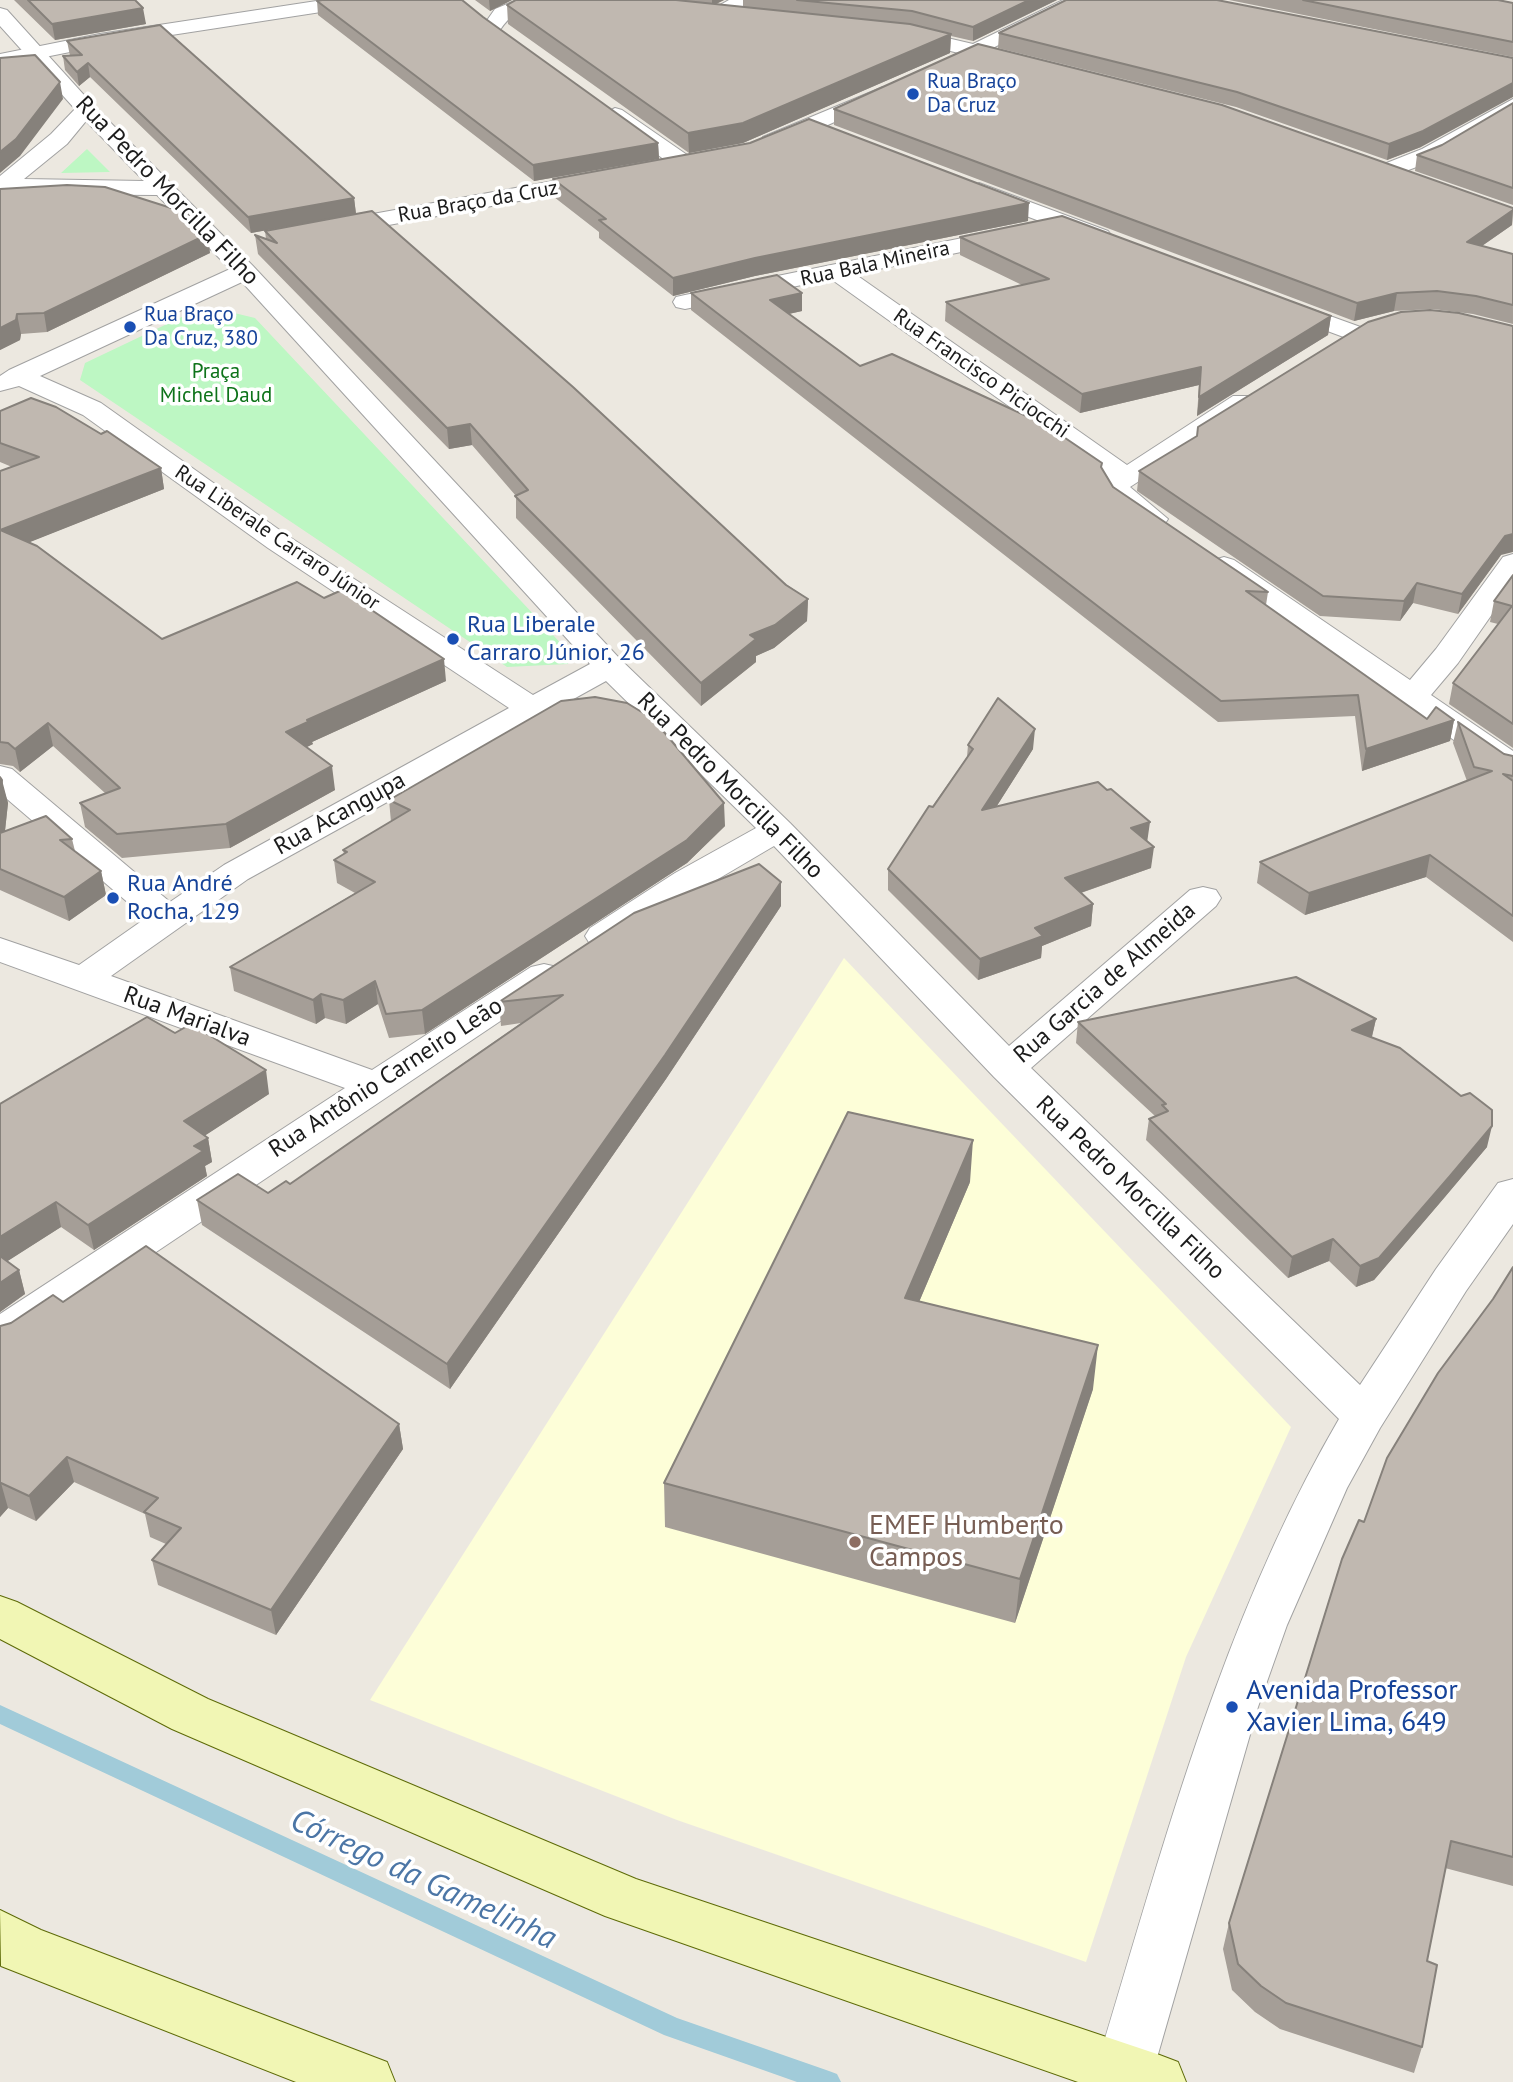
<!DOCTYPE html>
<html>
<head>
<meta charset="utf-8">
<style>
	body { margin:0 }
	canvas { display:block; background:#ece8e0 }
</style>
</head>
<body>
<canvas width="1513" height="2082"></canvas>
<script>
const context = document.querySelector('canvas').getContext('2d');
context.lineJoin = 'round';
function fill(path, color) { context.fillStyle = color; context.fill(path, 'evenodd'); }
function stroke(path, color, width, dash) { context.strokeStyle = color; context.lineWidth = width; context.lineCap = dash ? 'butt' : 'round'; context.setLineDash(dash || []); context.stroke(path); }
function write(font, color, halo, rows, align = 'center') {
  context.font = font + ' "PT Sans",sans-serif'; context.lineWidth = 7; context.setLineDash([]); context.textBaseline = 'middle'; context.strokeStyle = halo; context.fillStyle = color; for (const [text, x, y, turn = 0] of rows) {
    context.save(); context.translate(x, y); context.rotate((+turn || 0) * Math.PI / 180); context.textAlign = isNaN(turn) ? turn : align; if (halo) context.strokeText(text, 0, 0); context.fillText(text, 0, 0); context.restore();
  }
}
const education = new Path2D(`
	M844,958L1291,1427L1186,1657L1086,1962L677,1820L370,1700Z`);
const park = new Path2D(`
	M87,149L110,172L61,173Z
	M207,311H226L255,318L569,652L568,664L507,667L80,380L85,363L188,314Z`);
const stream = new Path2D(`
	M0,1705L677,2018L829,2071L837,2074L841,2082H797L664,2035L0,1724Z`);
const minor = new Path2D(`
	M729,0H754L719,19H705L702,15Z
	M0,8L7,10L93,105L253,266L620,659L790,823L1009,1046L1190,890L1203,887L1216,890L1221,898L1216,906L1031,1068L1360,1385L1436,1269L1498,1183L1513,1179V1224L1466,1291L1380,1428L1347,1488L1287,1625L1258,1707L1150,2082H1092C1161,1856 1219,1625 1339,1419L994,1077L774,846L701,889L616,944L603,947L590,944L585,936L590,928L675,873L756,828L606,681L248,879L111,976L372,1070L531,967L544,964L557,967L563,975L557,983L16,1346L0,1351V1314L345,1088L0,962V938L79,965L146,918L0,793V766L12,769L170,902L224,865L509,708L268,548L83,415L19,386L0,391V376L9,370L230,269L157,195L0,194V176L51,134L75,109L0,26ZM86,121L144,181L24,179L67,144ZM242,282L590,664L533,695L288,536L101,403L40,376Z
	M883,87L893,93L890,97L779,147L771,148L760,142L763,137Z
	M1513,99V114L1438,159L1387,178L1376,171L1379,166L1422,149Z
	M615,108L622,110L693,159L696,164L693,169H677L608,118L604,114Z
	M603,172L614,179L611,184L329,236L321,234L317,229L321,224L329,222Z
	M979,183L1108,231L1112,236L1108,241H1092L971,195L968,190Z
	M1011,228L1019,230L1023,235L1019,240L855,274L1127,465L1233,396H1251L1255,402L1251,408L1130,487L1168,519L1164,525C1138,532 1114,506 1101,485L1108,477L831,279L685,309L676,307L673,302L676,297L685,295Z
	M1280,298L1366,329L1370,334L1366,339L1357,342L1271,310L1268,305L1271,300Z
	M1513,554V584L1458,663L1431,695L1513,751V776L1501,773L1214,572L1209,566L1214,560L1224,557L1234,560L1410,680L1436,649L1503,557Z`);
const tertiary = new Path2D(`
	M323,0H369L360,6L100,46L0,66V54L100,34Z
	M517,0H562L560,4C533,11 517,4 500,30H486L483,26L495,9Z
	M1063,0H1087L975,57L893,37L890,33L900,27L973,44Z`);
const secondary = new Path2D(`
	M0,1596L17,1602L208,1699L636,1879L1157,2054L1178,2062L1186,2082H1078L605,1916L172,1729L0,1639Z
	M0,1910L41,1930L387,2062L395,2082H296L1,1966Z`);
const wall = new Path2D(`
	M14,0H135L146,24L55,40Z
	M475,0H512L490,11Z
	M516,0H724L716,4L743,7V0H1057L973,41L951,36L950,53L743,143L689,153L508,24L507,5Z
	M1066,0L1421,147L1387,160L1236,107L998,48L999,33Z
	M1229,0H1498L1513,3V57Z
	M317,1L483,17L658,143L659,159L534,181L318,15Z
	M67,41L354,198L356,214L251,233L90,77L79,86L65,70L63,56H70Z
	M1513,103V205L1415,171L1417,155L1442,145Z
	M834,109L1513,208L1512,225L1482,246L1513,254V324L1473,314L1433,309L1394,311L1354,321L834,125Z
	M553,179L1028,221L755,276L673,296L599,238V232L554,197Z
	M0,189L210,253L47,332L21,334L20,340L0,350Z
	M265,231L808,599L807,621L774,648L756,656V662L701,706L516,518V496L472,445L449,449L258,254L255,235L266,239Z
	M960,237L1331,316L1328,335L1197,416L1199,385L1080,413L945,321L946,302L1022,285L960,255Z
	M691,293H802V311L789,314L860,366L1101,468L1113,487L1268,592L1266,605L1427,719L1454,720L1450,741L1362,771L1355,716L1218,722L691,310Z
	M0,411L161,468L164,489L29,542L162,639L446,681L312,742L313,744L307,747L335,790L230,848L122,858L85,827L80,803L105,793L53,746L20,772L13,766L0,764V471L12,467L0,462Z
	M1198,427L1501,555L1458,614L1413,603L1400,621L1320,616L1137,491L1139,471L1197,436Z
	M1513,575V748L1449,704L1453,683L1498,624L1490,622L1494,601Z
	M1458,722L1504,754L1513,756V942L1426,877L1305,915L1257,883L1260,862L1467,781L1453,743Z
	M968,745L1033,749L996,807L1148,842L1151,868L1081,893L1093,904L1091,926L1042,946L1041,958L978,980L888,890V869L967,757Z
	M0,777L8,803L5,831L72,839L75,851L101,871L106,895L69,921L0,890Z
	M389,800L725,826L687,863L425,1034L389,1038L378,1004L346,1024L325,1018L316,1024L234,991L230,967L355,893L337,883L334,860L344,854L343,850L391,822Z
	M781,906L666,1079L450,1389L202,1225L197,1200L268,1193L290,1184L521,1023L501,1026L499,1002Z
	M1376,1019L1372,1037L1487,1147L1374,1280L1356,1287L1329,1261L1288,1278L1146,1140L1149,1119L1155,1116L1076,1043L1078,1022Z
	M269,1094L205,1135L208,1138L212,1162L205,1166L207,1176L94,1250L61,1227L7,1261L19,1270L25,1294L0,1312V1104Z
	M970,1182L919,1302L1093,1389L1015,1623L665,1527L664,1483Z
	M1513,1267V1886L1445,1868L1427,1961L1422,2047L1414,2073L1280,2029L1255,2012L1232,1990L1223,1949L1229,1923L1364,1522L1493,1299Z
	M63,1302L399,1424L403,1449L276,1635L158,1585L152,1560L166,1544L150,1537L145,1514L74,1482L36,1521L8,1508L0,1517V1326L11,1323Z`);
const shadedWall = new Path2D(`
	M489,0H512L490,11Z
	M712,0H724L712,6Z
	M1029,0H1057L973,41V27Z
	M143,8L146,24L55,40L52,24Z
	M951,34L950,53L743,143L689,153L688,133Z
	M88,63L90,77L79,86L77,72Z
	M60,82L63,99L20,156L0,173V152Z
	M1513,83V97L1421,147L1387,160L1389,144Z
	M658,143L659,159L534,181L533,165Z
	M354,198L356,214L251,233L248,217Z
	M1029,203L1028,221L755,276L673,296V278L755,258Z
	M1513,210L1512,225L1463,259L1467,242Z
	M208,234L210,253L47,332L44,313Z
	M802,293V311L770,318V300Z
	M1397,293L1394,311L1354,321L1357,303Z
	M17,314L21,334L20,340L0,350V328Z
	M1331,316L1328,335L1197,416L1199,397Z
	M1201,367L1199,385L1080,413L1082,394Z
	M470,424L472,445L449,449L447,428Z
	M161,468L164,489L5,552L0,530Z
	M1513,534V552L1501,555L1458,614L1462,594L1505,536Z
	M1417,583L1413,603L1400,621L1404,601Z
	M808,599L807,621L774,648L756,656V662L701,706V683L750,635Z
	M444,659L446,681L312,742L313,744L290,755L286,732L307,720Z
	M1454,720L1450,741L1362,771L1366,749Z
	M48,723L53,746L20,772L15,749Z
	M1035,729L1033,749L981,831L982,810Z
	M332,766L335,790L230,848L226,824Z
	M2,780L8,803L2,858L0,849V803Z
	M724,803L725,826L687,863L425,1034L422,1010Z
	M1150,822L1147,843L1131,828Z
	M1154,847L1151,868L1063,899L1065,878Z
	M1430,855L1426,877L1305,915L1309,893Z
	M101,871L106,895L69,921L64,897Z
	M781,882V906L666,1079L450,1389L447,1364Z
	M1093,904L1091,926L1042,946L1041,958L978,980L980,959L1035,928Z
	M375,981L378,1004L346,1024L343,1000Z
	M321,994L325,1018L316,1024L313,1000Z
	M1376,1019L1371,1040L1352,1030Z
	M266,1070L269,1094L189,1146L184,1121Z
	M1492,1126L1487,1147L1445,1197L1374,1280L1356,1287L1360,1266Z
	M208,1138L212,1162L205,1166L207,1176L94,1250L88,1225L194,1146Z
	M973,1140L970,1182L902,1342L905,1298Z
	M56,1202L61,1227L0,1266V1237Z
	M1333,1239L1329,1261L1288,1278L1292,1257Z
	M19,1270L25,1294L0,1312V1283Z
	M1098,1345L1093,1389L1015,1623L1020,1579Z
	M399,1424L403,1449L276,1635L271,1610Z
	M67,1457L74,1482L36,1521L29,1496Z
	M1,1483L8,1508L0,1517V1484Z`);
const building = new Path2D(`
	M28,0H135L143,8L52,24Z
	M322,0H462L483,17L658,143L533,165L317,1Z
	M516,0H676L910,24L951,34L743,123L688,133L507,5Z
	M797,0H1029L973,27L912,11Z
	M1066,0H1217L1513,58V83L1423,131L1389,144L1237,92L999,33Z
	M1303,0H1498L1513,3V42Z
	M160,25L354,198L248,217L88,63L77,72L63,56L82,55L67,41Z
	M978,44L1222,105L1513,208V210L1467,242L1513,254V305L1476,296L1437,291L1397,293L1357,303L834,109Z
	M35,55L60,82L16,139L0,152V58Z
	M1513,103V188L1417,155L1442,145Z
	M809,119L1029,203L755,258L673,278L599,220L606,219L553,179L750,143Z
	M67,185L105,187L187,213L208,234L44,313L17,314L16,320L0,328V189Z
	M372,211L573,387L786,585L808,599L775,625L750,635L756,639L701,683L515,496L528,490L470,424L447,428L255,235L277,243L265,231Z
	M1062,216L1331,316L1199,397L1201,367L1082,394L946,302L1049,279L960,237Z
	M777,275L802,293L770,300L860,366L892,354L1046,425L1102,463L1101,467L1113,487L1268,592L1246,591L1427,719L1436,707L1454,720L1366,749L1358,695L1221,701L691,293Z
	M1430,310L1459,313L1513,326V534L1505,536L1462,594L1417,583L1404,601L1323,596L1139,471L1197,436L1198,427L1368,322L1401,312Z
	M31,398L56,407L101,434L107,431L161,468L0,530L37,546L162,639L297,582L324,598L342,590L444,659L307,720L310,721L286,732L332,766L226,824L117,834L80,803L120,788L48,723L15,749L8,743L0,742V471L39,457L0,443V411Z
	M1513,575V724L1453,683L1512,606L1494,601Z
	M595,697L627,703L653,719L724,803L687,840L422,1010L386,1014L375,981L343,1000L321,994L313,1000L230,967L375,882L334,860L347,852L343,850L410,810L389,800L561,701Z
	M998,698L1035,729L982,810L1098,782L1107,790L1111,789L1150,822L1131,828L1154,847L1065,878L1093,904L1035,928L1043,936L980,959L888,869L929,806L933,807L973,749L968,745Z
	M1458,722L1504,754L1513,756V776L1503,774L1513,781V916L1430,855L1309,893L1260,862L1492,771L1474,767Z
	M0,777L2,780L0,803Z
	M46,816L72,839L60,840L101,871L64,897L0,869V833Z
	M759,864L781,882L665,1055L447,1364L197,1200L238,1174L268,1193L286,1181L290,1184L563,995L499,1002L634,913Z
	M1296,977L1376,1019L1352,1030L1400,1048L1461,1096L1470,1093L1492,1110V1126L1450,1176L1379,1258L1360,1266L1333,1239L1292,1257L1149,1119L1168,1111L1162,1105L1166,1104L1078,1022Z
	M147,1017L175,1033L191,1024L266,1070L184,1121L208,1138L194,1146L203,1151L88,1225L56,1202L0,1237V1104Z
	M848,1112L973,1140L905,1298L1098,1345L1020,1579L664,1483Z
	M146,1246L399,1424L271,1610L152,1560L181,1528L144,1512L158,1498L67,1457L29,1496L1,1483L0,1484V1326L11,1323L53,1295L63,1302Z
	M0,1256L19,1270L0,1283Z
	M1513,1267V1857L1451,1841L1427,1961L1437,1965L1422,2047L1286,2003L1261,1986L1238,1964L1229,1923L1342,1559L1359,1520L1364,1522L1387,1458L1438,1373L1493,1299Z`);
const markers = [
	[913,94,7,"#1a4fb4"],
	[130,327,7,"#1a4fb4"],
	[453,639,7,"#1a4fb4"],
	[113,898,7,"#1a4fb4"],
	[855,1542,7,"#8d6e63"],
	[1232,1707,7,"#1a4fb4"]
];
const farTransitnames = [
	["Rua Braço",927,82],
	["Da Cruz",927,106],
	["Rua Braço",144,315],
	["Da Cruz, 380",144,339]
];
const farStreetnames = [
	["Rua Braço da Cruz",478,202,-10],
	["Rua Bala Mineira",875,264,-12],
	["Rua Francisco Piciocchi",981,374,35],
	["Rua Liberale Carraro Júnior",277,538,34]
];
const farParknames = [
	["Praça",216,372],
	["Michel Daud",216,396]
];
const streetNames = [
	["Rua Pedro Morcilla Filho",167,191,46],
	["Rua Pedro Morcilla Filho",730,786,45],
	["Rua Acangupa",340,814,-29],
	["Rua Garcia de Almeida",1105,983,-41],
	["Rua Marialva",187,1017,20],
	["Rua Antônio Carneiro Leão",386,1078,-33],
	["Rua Pedro Morcilla Filho",1130,1188,44]
];
const transitNames = [
	["Rua Liberale",467,625],
	["Carraro Júnior, 26",467,653],
	["Rua André",127,884],
	["Rocha, 129",127,912]
];
const nearEducationnames = [
	["EMEF Humberto",869,1526],
	["Campos",869,1558]
];
const nearTransitnames = [
	["Avenida Professor",1246,1691],
	["Xavier Lima, 649",1246,1723]
];
const nearWaternames = [
	["Córrego da Gamelinha",423,1880,25]
];
fill(education, '#fdfed8');
fill(park, '#bdf7c3');
fill(stream, '#a1cbd9');
stroke(minor, '#a2a2a2', 2);
stroke(tertiary, '#a2a2a2', 2);
stroke(secondary, '#5e6b08', 2);
fill(minor, '#fff');
fill(tertiary, '#fff');
fill(secondary, '#f1f6b4');
fill(wall, '#a59e97');
fill(shadedWall, '#86817b');
fill(building, '#c0b8b0');
stroke(building, '#86817b', 2);
for (const [x, y, r, color] of markers) { const dot = new Path2D(); dot.arc(x, y, r, 0, 2 * Math.PI); context.fillStyle = color; context.fill(dot); stroke(dot, '#fff', 2.5); }
write('21px', '#164399', '#fff', farTransitnames, 'left');
write('21px', '#1b1b1b', '#fff', farStreetnames);
write('21px', '#0e731a', '#fff', farParknames);
write('24px', '#1b1b1b', '#fff', streetNames);
write('24px', '#164399', '#fff', transitNames, 'left');
write('28px', '#785e54', '#fff', nearEducationnames, 'left');
write('28px', '#164399', '#fff', nearTransitnames, 'left');
write('italic 32px', '#4c76a6', '#fff', nearWaternames);
</script>
</body>
</html>
